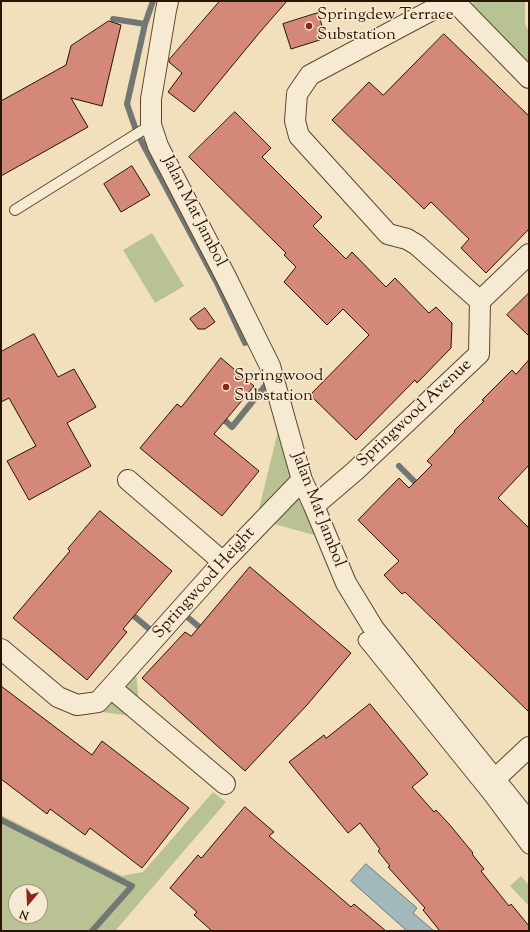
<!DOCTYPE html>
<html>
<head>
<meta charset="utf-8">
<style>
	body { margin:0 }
	#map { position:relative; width:530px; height:932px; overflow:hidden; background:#f2dfbc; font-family:"Sorts Mill Goudy",serif }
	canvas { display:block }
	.frame { position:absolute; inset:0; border:2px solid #2a1402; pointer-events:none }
	.north { position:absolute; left:8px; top:884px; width:40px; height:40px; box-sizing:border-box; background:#f7ead3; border:1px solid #a5947f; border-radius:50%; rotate:199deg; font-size:11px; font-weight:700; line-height:16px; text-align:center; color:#2a1402 }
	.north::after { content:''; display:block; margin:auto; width:14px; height:18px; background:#8f2418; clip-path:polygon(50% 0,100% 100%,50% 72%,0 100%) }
</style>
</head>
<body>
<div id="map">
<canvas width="530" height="932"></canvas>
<div class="frame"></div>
<div class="north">N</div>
</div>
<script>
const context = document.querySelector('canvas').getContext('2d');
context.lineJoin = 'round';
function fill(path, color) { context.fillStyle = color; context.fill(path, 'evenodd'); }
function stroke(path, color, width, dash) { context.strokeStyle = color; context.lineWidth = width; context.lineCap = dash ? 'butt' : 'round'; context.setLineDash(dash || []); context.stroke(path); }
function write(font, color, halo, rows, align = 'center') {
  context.font = font + ' "Sorts Mill Goudy",serif'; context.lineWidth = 3; context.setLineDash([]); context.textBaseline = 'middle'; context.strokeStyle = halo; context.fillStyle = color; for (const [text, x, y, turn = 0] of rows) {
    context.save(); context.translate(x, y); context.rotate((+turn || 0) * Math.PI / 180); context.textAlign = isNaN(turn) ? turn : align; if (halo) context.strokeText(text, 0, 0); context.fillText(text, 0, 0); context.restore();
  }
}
const green = new Path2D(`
	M477,1H525V24L529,32V68L468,5Z
	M152,233L184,286L155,303L123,250Z
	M279,427L292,478L257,517Z
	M299,496L318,536L274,524Z
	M136,672L139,703L123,688Z
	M112,701L132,716L94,711Z
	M213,792L226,802L115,931H1V815L122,876L143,872ZM16,892H40V916H16Z
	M521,876L529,885V906L510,886Z`);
const water = new Path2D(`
	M366,864L417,908L413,913L434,931H407L351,881Z`);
const stream = new Path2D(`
	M153,1L145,24L127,104L137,133L217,283L245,343
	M113,19L145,24
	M220,416L232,427L265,386
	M399,466L421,488
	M128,611L154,633
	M185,615L204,631
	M1,820L132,886L92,931`);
const building = new Path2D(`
	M220,1H287L260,32L194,112L168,92L182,73L169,62V60Z
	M318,13L326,38L291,49L283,24Z
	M109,21L121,25L102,106L71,98L88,127L1,176V101L66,65L71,46Z
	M444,34L529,116V229L486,273L461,248L469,239L431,202L424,209L332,120L369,82L383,95Z
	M235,112L271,148L262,157L322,217L313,226L346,259L352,252L386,287L395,278L429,313L436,307L452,323L451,348L417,383L415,380L356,440L310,395L369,335L343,309L327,325L284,282L296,267L284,255L286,253L189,157Z
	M132,166L150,195L121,212L104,184Z
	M529,293V336L507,315Z
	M205,308L215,322L205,329H198L190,319Z
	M34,334L58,377L74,369L96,407L67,423L91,466L29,500L7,461L36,446L9,398L1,402V352Z
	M221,358L254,386L214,434L259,471L222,516L140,448L177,404L181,407Z
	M529,360V465L498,498L529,528V712L405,592L402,594L384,575L399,561L358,520L399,478L409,488L432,465L427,461L455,432L454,431L484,401L482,400L512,370L516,374Z
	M100,511L172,571L123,629L127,632L87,680L13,618L70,551L68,549Z
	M250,567L351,653L307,705L245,771L142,678L185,632L191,636Z
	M1,686L92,755L102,741L189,808L142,868L90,828L85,835L50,809L47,814L1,779Z
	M370,704L428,774L412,787L434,812L436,810L449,824L473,853L472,854L484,869L481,871L509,906L511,904L529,926V931H440L423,910L425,908L388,867L390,866L378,851L380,849L360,823L348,833L289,762L324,735L326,738Z
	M245,807L274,832L269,836L283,848L351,907L354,904L386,931H212L194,915L197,912L170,888L198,855L201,858Z`);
const service = new Path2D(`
	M15,210L151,125`);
const pedestrian = new Path2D(`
	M366,640L492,796L529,846`);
const minor = new Path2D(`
	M168,1L166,10L151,99V125L158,146L226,277L270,366L302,480L314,506L346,583L374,629L529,822
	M449,1L310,75L297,94L295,121L299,136L388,234L407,239L417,245L480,301
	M454,1L529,78
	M128,480L223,562
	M314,506L355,471L479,354L480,301L529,254
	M1,649L58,697L77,705L98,702L223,562L302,480
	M111,688L225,784
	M495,779L529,747`);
const markers = [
	[309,26,4,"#8f2418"],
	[226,387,4,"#8f2418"]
];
const poiNames = [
	["Springdew Terrace",317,16],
	["Substation",317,36],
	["Springwood",234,377],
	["Substation",234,397]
];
const streetNames = [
	["Jalan Mat Jambol",193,212,63],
	["Springwood Avenue",415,414,-43],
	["Jalan Mat Jambol",317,510,69],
	["Springwood Height",205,584,-48]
];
fill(green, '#b9c292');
fill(water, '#a1b9bc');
stroke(water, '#717772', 1);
stroke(stream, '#717772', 6);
fill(building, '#d48878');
stroke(building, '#2a1402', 1);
stroke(service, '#5c4730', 12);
stroke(pedestrian, '#5c4730', 17);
stroke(minor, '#5c4730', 22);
stroke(service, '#f7ead3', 10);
stroke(pedestrian, '#f7ead3', 15);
stroke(minor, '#f7ead3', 20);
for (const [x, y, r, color] of markers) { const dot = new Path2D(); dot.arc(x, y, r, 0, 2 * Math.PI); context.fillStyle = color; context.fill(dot); stroke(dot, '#f7ead3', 1.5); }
write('17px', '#2a1402', '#f7ead3', poiNames, 'left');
write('17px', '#2a1402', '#f7ead3', streetNames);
</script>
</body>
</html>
